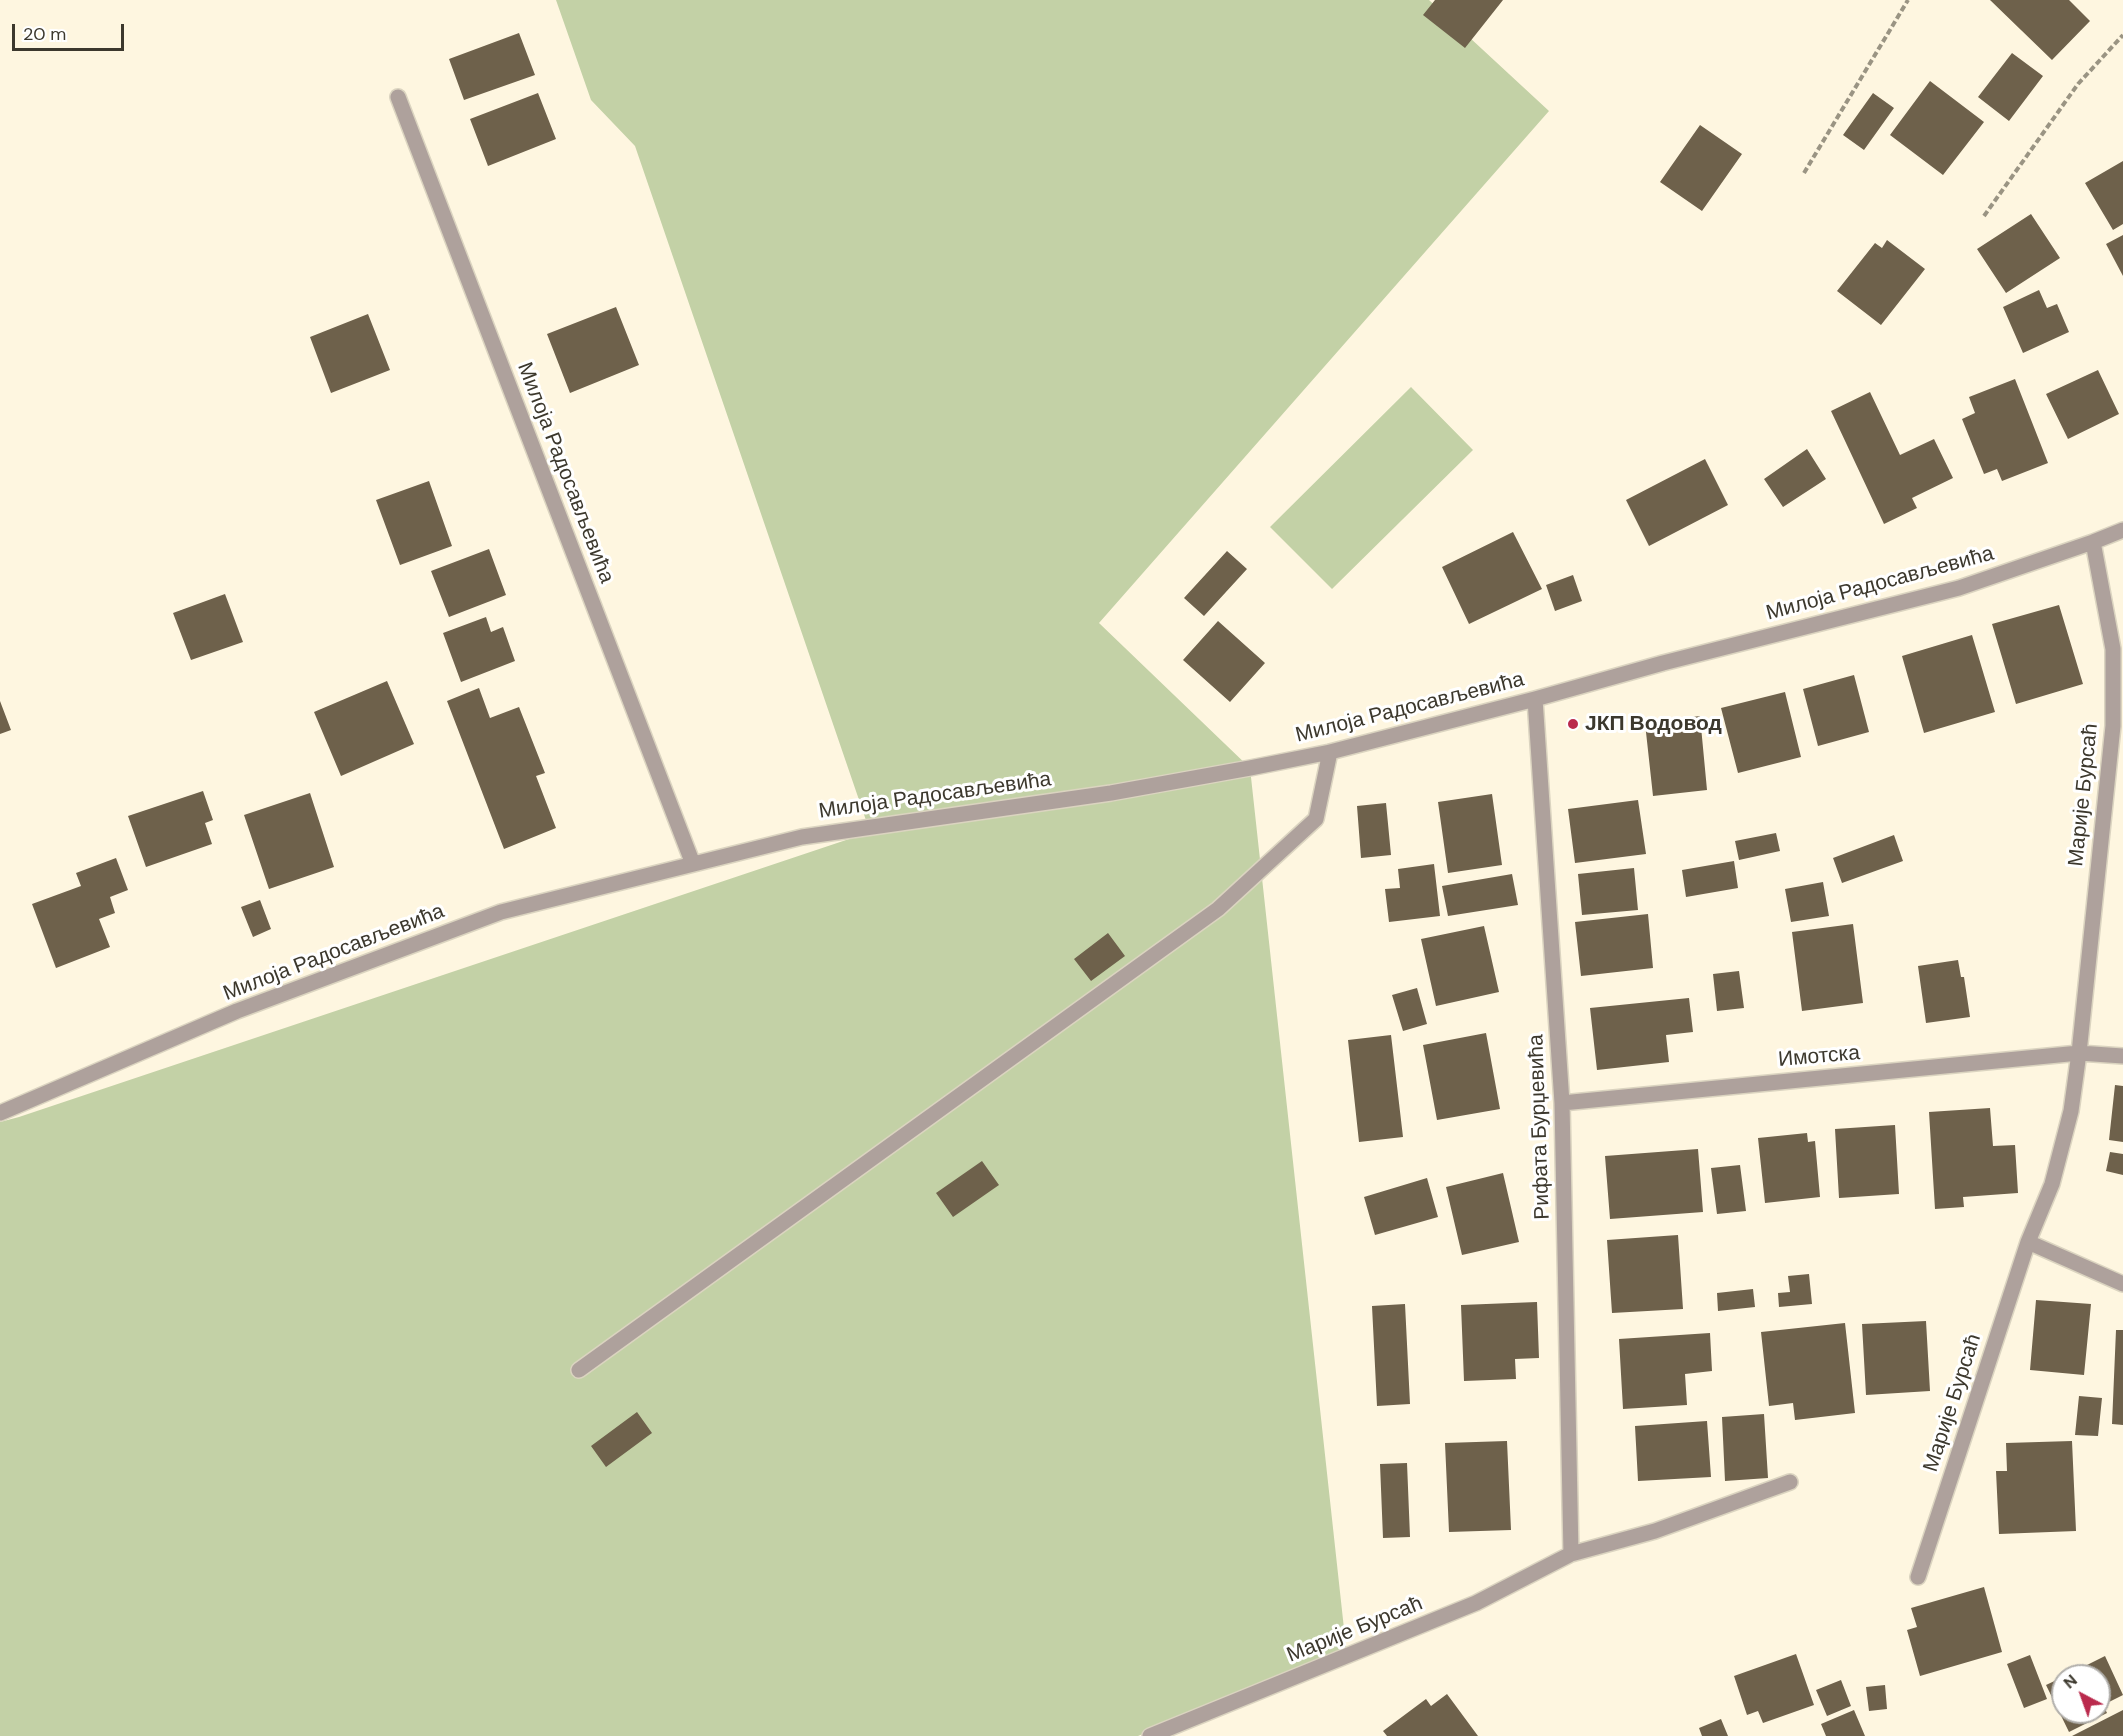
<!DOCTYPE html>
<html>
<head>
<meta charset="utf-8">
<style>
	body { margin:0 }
	#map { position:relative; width:2123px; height:1736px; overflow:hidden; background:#fef6e0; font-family:"DM Sans",sans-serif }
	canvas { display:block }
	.north { position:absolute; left:2051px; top:1664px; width:60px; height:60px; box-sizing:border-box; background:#fff; border:2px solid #b1afab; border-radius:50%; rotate:319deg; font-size:16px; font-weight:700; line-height:24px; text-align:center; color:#3c382d }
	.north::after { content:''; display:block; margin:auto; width:21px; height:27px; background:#ba2a4d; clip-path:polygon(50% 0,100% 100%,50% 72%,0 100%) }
	.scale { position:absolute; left:12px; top:24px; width:112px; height:27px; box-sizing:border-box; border:3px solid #3c382d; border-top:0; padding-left:8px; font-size:18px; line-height:21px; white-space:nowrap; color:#3c382d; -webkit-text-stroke:4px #fff; paint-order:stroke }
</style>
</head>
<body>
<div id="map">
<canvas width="2123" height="1736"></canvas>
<div class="north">N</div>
<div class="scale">20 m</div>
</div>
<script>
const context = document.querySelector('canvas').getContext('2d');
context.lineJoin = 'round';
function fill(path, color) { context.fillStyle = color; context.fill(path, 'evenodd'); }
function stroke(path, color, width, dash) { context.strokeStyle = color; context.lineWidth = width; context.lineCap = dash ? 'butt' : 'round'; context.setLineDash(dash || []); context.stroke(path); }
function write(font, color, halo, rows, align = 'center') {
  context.font = font + ' "DM Sans",sans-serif'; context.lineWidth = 6; context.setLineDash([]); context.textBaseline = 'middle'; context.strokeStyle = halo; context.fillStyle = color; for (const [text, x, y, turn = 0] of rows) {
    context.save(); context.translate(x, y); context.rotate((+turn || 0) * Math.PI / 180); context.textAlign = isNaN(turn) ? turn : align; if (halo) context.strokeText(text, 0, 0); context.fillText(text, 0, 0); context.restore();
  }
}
const green = new Path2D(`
	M556,0H1429L1549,111L1099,623L1250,768L1346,1647L1138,1736H0V1122L19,1117L870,832L635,146L591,100Z
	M1411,387L1473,450L1332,589L1270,527Z`);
const building = new Path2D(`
	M1435,0H1503L1465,48L1423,15Z
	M1990,0H2069L2090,21L2052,60Z
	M519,33L535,75L464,100L449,59Z
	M2012,53L2043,76L2009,121L1978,97Z
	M1930,81L1984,122L1943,175L1890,135Z
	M538,93L556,139L488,166L470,119Z
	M1873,93L1894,108L1864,150L1843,135Z
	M1700,125L1742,154L1702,211L1660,182Z
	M2123,161V224L2113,230L2085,183Z
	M2031,214L2060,258L2006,293L1977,249Z
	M2123,235V276L2106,244Z
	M1887,240L1925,269L1881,325L1837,291L1875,243L1882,248Z
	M2039,290L2047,308L2057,304L2069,332L2023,353L2003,307Z
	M616,307L639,365L570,393L547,334Z
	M368,314L390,370L331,393L310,337Z
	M2098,370L2119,414L2068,439L2046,394Z
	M2015,379L2048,463L2002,481L1997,469L1984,474L1962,419L1975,413L1969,397Z
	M1870,392L1900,455L1934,439L1953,478L1912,498L1917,508L1884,524L1831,411Z
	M1807,449L1826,479L1783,507L1764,479Z
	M1705,459L1728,505L1649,546L1626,500Z
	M429,481L452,546L400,565L376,500Z
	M1513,532L1542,589L1469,624L1442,567Z
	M489,549L506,595L449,617L431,571Z
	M1227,551L1247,569L1204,616L1184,598Z
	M1573,575L1582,601L1555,611L1546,585Z
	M225,594L243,642L191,660L173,613Z
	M2059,605L2083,684L2016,704L1992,624Z
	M486,617L491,632L503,627L515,661L461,682L443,633Z
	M1218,621L1265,663L1230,702L1183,660Z
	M1972,635L1995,712L1924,733L1902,656Z
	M1854,675L1869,732L1818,746L1803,689Z
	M387,681L414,744L341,776L314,712Z
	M479,688L490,718L519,707L545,773L536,776L556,828L504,849L447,701Z
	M1785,692L1801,757L1738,773L1721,708Z
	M0,701L11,730L0,734Z
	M1700,716L1707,790L1653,796L1645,723Z
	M203,791L213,820L205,823L212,844L146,867L128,816Z
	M310,793L334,867L269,889L244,815Z
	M1492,794L1502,865L1448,873L1438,802Z
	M1638,800L1646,854L1575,863L1568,809Z
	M1386,803L1391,855L1361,858L1357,806Z
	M1776,833L1780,851L1739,860L1735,841Z
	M1894,835L1903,861L1842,883L1833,858Z
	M116,858L128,890L110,897L115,913L99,919L110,947L56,968L32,904L81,886L76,873Z
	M1734,861L1738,888L1686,897L1682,870Z
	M1434,864L1440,916L1389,922L1385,889L1400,888L1398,869Z
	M1634,868L1638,910L1582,915L1578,874Z
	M1512,874L1518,905L1448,916L1442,886Z
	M1823,882L1829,916L1791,922L1785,889Z
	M260,900L271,929L253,937L241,907Z
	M1648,914L1653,968L1581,976L1575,922Z
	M1853,924L1863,1003L1802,1011L1792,932Z
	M1484,926L1499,992L1436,1006L1421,939Z
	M1108,933L1125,956L1091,981L1074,959Z
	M1958,960L1961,977H1964L1970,1017L1926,1023L1918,966Z
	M1739,971L1744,1008L1717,1011L1713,974Z
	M1417,988L1427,1024L1403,1031L1392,995Z
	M1689,998L1693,1032L1666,1035L1669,1062L1597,1070L1590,1008Z
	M1486,1033L1500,1109L1437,1120L1423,1045Z
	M1391,1035L1403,1137L1359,1142L1348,1040Z
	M2115,1085L2123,1086V1142L2109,1140Z
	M1990,1108L1993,1146L2015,1145L2018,1193L1963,1197L1964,1207L1935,1209L1929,1112Z
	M1895,1125L1899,1194L1839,1198L1835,1129Z
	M1807,1133L1808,1142L1815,1141L1820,1197L1765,1203L1758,1138Z
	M1698,1149L1703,1212L1610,1219L1605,1156Z
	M2110,1152L2123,1154V1175L2106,1171Z
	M982,1161L999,1185L953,1217L936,1193Z
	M1740,1165L1746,1211L1717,1214L1711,1168Z
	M1503,1173L1519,1242L1462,1255L1446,1187Z
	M1427,1178L1438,1217L1375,1235L1364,1197Z
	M1678,1235L1683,1309L1612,1313L1607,1240Z
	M1809,1274L1812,1304L1779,1307L1778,1293L1790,1292L1788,1276Z
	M1753,1289L1755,1307L1718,1311L1717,1293Z
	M2036,1300L2091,1304L2084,1375L2030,1370Z
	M1537,1302L1539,1358L1515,1359L1516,1379L1464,1381L1461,1305Z
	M1405,1304L1410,1404L1377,1406L1372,1306Z
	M1926,1321L1930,1391L1866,1395L1862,1324Z
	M1845,1323L1855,1413L1795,1420L1793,1403L1769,1406L1761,1332Z
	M2116,1330H2123V1425L2112,1424Z
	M1710,1333L1712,1371L1685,1374L1687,1405L1623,1409L1619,1339Z
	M2079,1396L2102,1398L2098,1436L2075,1435Z
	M637,1412L652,1433L606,1467L591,1446Z
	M1764,1414L1768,1478L1725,1481L1722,1417Z
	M1707,1421L1711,1477L1638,1481L1635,1426Z
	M1507,1441L1511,1530L1449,1532L1445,1443Z
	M2072,1441L2076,1531L1999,1534L1996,1471H2007L2006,1443Z
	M1407,1463L1410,1537L1383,1538L1380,1464Z
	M1984,1587L2002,1652L1920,1676L1907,1630L1917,1627L1911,1608Z
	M1796,1654L1814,1705L1763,1723L1758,1711L1747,1715L1734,1676Z
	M2030,1655L2047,1699L2024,1708L2007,1664Z
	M2105,1656L2123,1695L2103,1705L2107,1713L2069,1732L2046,1685L2063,1677V1712H2099V1676H2065Z
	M1841,1680L1851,1706L1827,1716L1816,1690Z
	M1885,1685L1887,1709L1869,1711L1866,1687Z
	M1447,1694L1478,1736H1387L1383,1731L1426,1699L1431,1706Z
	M1854,1710L1865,1736H1826L1821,1724Z
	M2123,1710V1736H2072Z
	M1721,1719L1728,1736H1702L1699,1728Z`);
const path = new Path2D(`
	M1804,173L1908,0
	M1984,216L2078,84L2123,35`);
const minor = new Path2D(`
	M398,97L693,864
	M1535,699L1562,1103L1571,1554
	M1562,1103L2079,1053L2123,1056
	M0,1113L237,1011L501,912L802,837L1111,793L1250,768L1330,752L1535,699L1663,663L1959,588L2093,542L2123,530
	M2028,1242L2123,1284
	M579,1370L1218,909L1316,819L1330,752
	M1918,1577L2028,1242L2052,1184L2071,1111L2079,1053L2113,726V649L2093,542
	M1150,1736L1476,1603L1571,1554L1655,1531L1790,1482`);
const markers = [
	[1573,724,6,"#ba2a4d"]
];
const streetNames = [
	["Милоја Радосављевића",565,473,69],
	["Милоја Радосављевића",1880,584,-15],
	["Милоја Радосављевића",1410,708,-14],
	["Марије Бурсаћ",2084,795,-84],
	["Милоја Радосављевића",935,796,-8],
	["Милоја Радосављевића",334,953,-21],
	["Имотска",1819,1057,-5],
	["Рифата Бурџевића",1540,1127,-92],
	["Марије Бурсаћ",1953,1403,-72],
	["Марије Бурсаћ",1355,1630,-22]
];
const poiNames = [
	["ЈКП Водовод",1585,724]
];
fill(green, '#c3d1a6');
fill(building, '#6e614b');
stroke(minor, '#dbd4c0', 18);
stroke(path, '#9a9483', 4, [6, 3]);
stroke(minor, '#aea19c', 15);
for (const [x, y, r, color] of markers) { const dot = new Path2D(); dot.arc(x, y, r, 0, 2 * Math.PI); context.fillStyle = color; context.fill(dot); stroke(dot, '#fff', 2); }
write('21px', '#3c382d', '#fff', streetNames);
write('bold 21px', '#3c382d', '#fff', poiNames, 'left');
</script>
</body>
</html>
